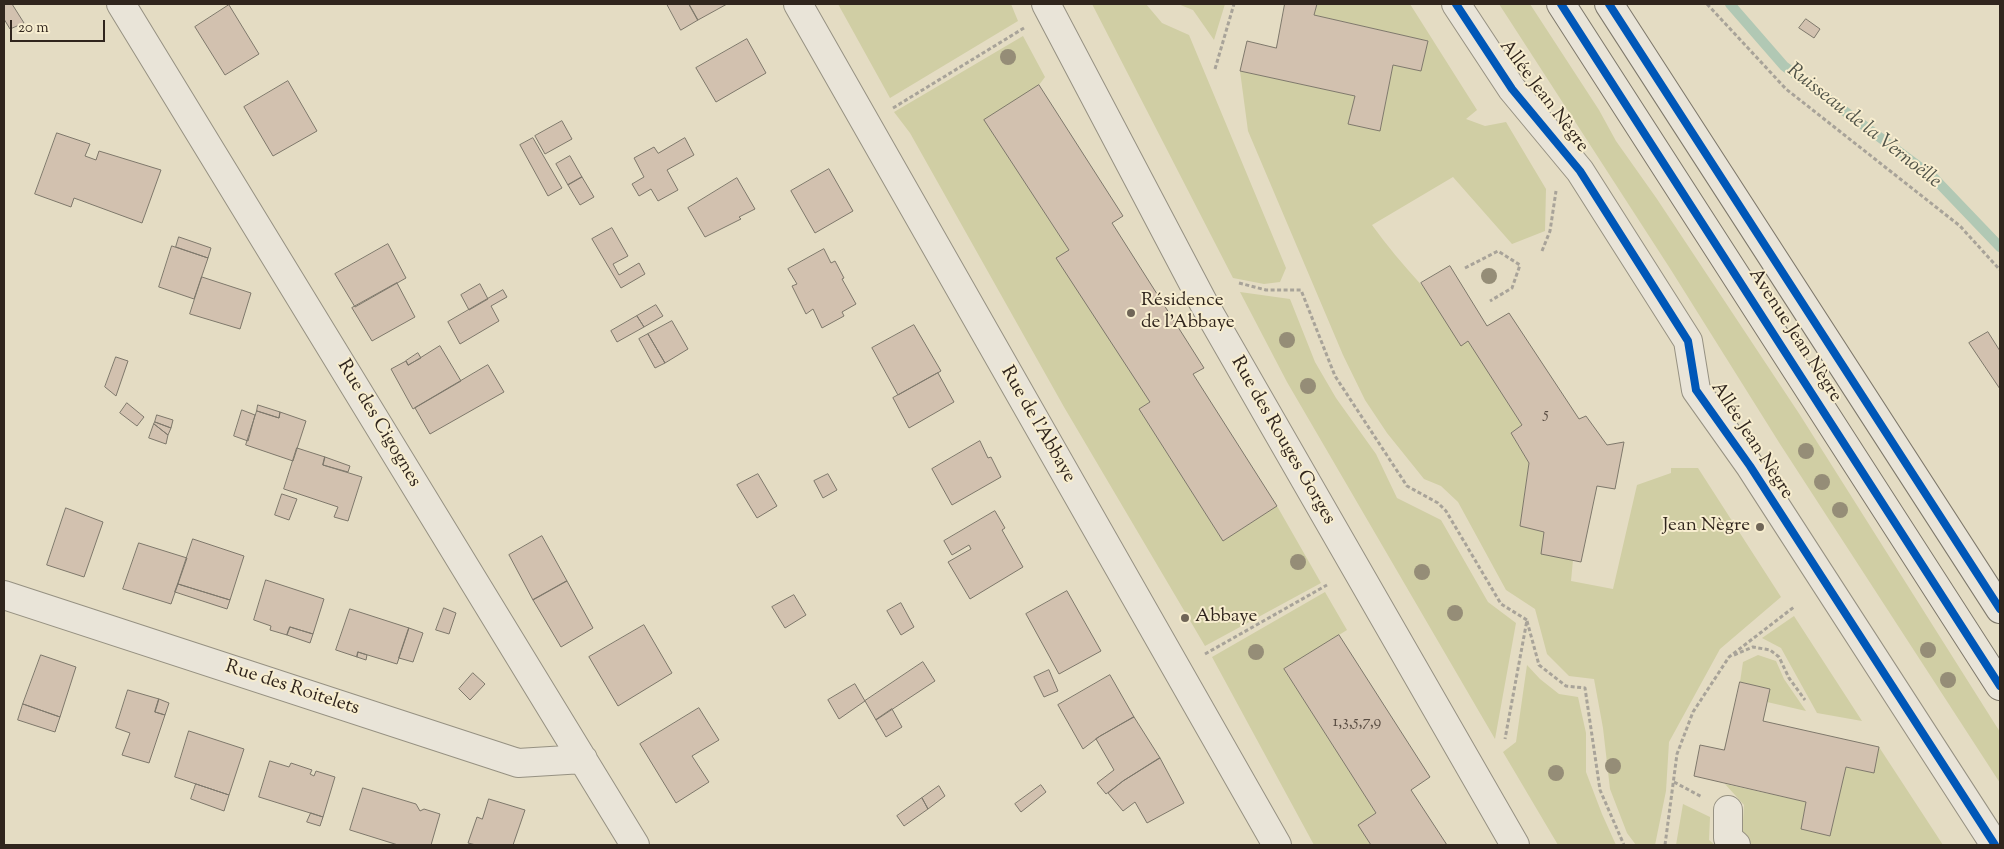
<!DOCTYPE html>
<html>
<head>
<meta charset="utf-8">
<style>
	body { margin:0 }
	#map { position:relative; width:2004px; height:849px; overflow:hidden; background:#e4dcc3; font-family:"Sorts Mill Goudy",serif }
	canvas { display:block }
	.frame { position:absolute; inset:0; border:5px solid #30251d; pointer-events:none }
	.scale { position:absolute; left:10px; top:20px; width:95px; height:22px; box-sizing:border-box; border:2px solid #30251d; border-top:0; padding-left:6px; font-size:15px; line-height:18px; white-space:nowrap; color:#30251d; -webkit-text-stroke:4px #f7edcf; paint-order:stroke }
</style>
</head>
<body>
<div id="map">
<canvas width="2004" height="849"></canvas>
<div class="frame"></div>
<div class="scale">20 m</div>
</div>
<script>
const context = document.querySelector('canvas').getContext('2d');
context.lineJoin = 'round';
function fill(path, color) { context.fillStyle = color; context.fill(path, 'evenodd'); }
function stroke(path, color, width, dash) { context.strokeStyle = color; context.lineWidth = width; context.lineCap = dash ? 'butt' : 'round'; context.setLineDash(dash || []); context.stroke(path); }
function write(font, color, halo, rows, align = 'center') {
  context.font = font + ' "Sorts Mill Goudy",serif'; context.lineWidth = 4; context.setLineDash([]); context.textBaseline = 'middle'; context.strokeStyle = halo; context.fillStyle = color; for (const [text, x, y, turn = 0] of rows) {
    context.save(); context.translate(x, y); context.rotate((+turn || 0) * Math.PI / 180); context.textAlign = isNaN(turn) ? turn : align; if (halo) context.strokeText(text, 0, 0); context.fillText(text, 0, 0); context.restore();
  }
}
const green = new Path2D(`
	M838,4H1011L1018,21L890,98Z
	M1092,4H1146L1162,23L1189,35L1286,268L1280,282L1264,284L1233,278Z
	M1178,4H1225L1214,40L1193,10Z
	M1317,4H1410L1477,110L1466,119L1485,126L1506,122L1546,189L1545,231L1512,244L1453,177L1372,225C1401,266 1438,300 1468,341C1487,367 1504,397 1522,425L1511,433L1529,463L1520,526L1544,532L1573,560L1571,581L1613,589L1637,485L1671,473V468H1698L1781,597L1720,649L1669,742L1666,791L1655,845H1636L1627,833L1610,789L1603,728L1594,679L1569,676L1547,654L1535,609L1506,590L1458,502L1441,486L1424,479L1387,433L1365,400L1343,355L1248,131L1240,71L1355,96L1348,124L1380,131L1393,65L1421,71L1428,41L1314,15Z
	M1499,4H1530L1599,110L1616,141L1657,199L1800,415L2000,732V783L1780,444L1671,270Z
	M1023,36L1045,77L1039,85L985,120L1069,250L1150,402L1139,409L1223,541L1277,506L1321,583L1205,646L1064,407L910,133L894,112Z
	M1240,292L1290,299L1315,362L1336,398L1376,454L1397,498L1441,520L1488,602L1516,623L1495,739L1287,382Z
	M1325,592L1347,630L1284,669L1376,813L1359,825L1371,845H1314L1212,657Z
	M1794,616L1862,721L1817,713L1781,648L1762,638Z
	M1758,655L1776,661L1784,679L1806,711L1767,702L1770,689L1740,682L1743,662Z
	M1527,665L1540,679L1559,694L1578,697L1586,733V772L1602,814L1616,845H1558L1503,752L1516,742Z
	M1879,747L1943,845H1750L1742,836L1744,805L1725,784L1806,802L1801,829L1830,836L1846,767L1874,773Z
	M1683,804L1710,817L1709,840L1715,845H1676Z`);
const stream = new Path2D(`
	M1730,4L1784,66L1933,177L2000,247`);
const building = new Path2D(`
	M4,4H12L24,23L10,29L4,19Z
	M667,4H689L698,20L681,30Z
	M689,4H727L698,20Z
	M1285,4H1317L1314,15L1428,41L1421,71L1393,65L1380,131L1348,124L1355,96L1240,71L1247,41L1276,48Z
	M229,5L259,54L225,75L195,27Z
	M1806,19L1820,29L1814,38L1799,28Z
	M747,39L766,73L716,102L696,68Z
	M288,81L317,131L273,156L244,107Z
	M1039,85L1123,216L1112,223L1204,368L1193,374L1277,506L1223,541L1139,409L1150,402L1056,258L1069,250L984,120Z
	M562,121L572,139L545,154L535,136Z
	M57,133L90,144L85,156L96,160L99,151L161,170L142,223L74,198L71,207L35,194Z
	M533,138L562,188L548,196L520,145Z
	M685,138L694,155L667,170L678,190L658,201L651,189L639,196L632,184L644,177L634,158L654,147L658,153Z
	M570,156L582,177L568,185L556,164Z
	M829,169L853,211L815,233L791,191Z
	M582,177L594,197L580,205L568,185Z
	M737,178L755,209L739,217L741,219L705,237L688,208Z
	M612,228L628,256L613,264L619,275L639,263L645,274L621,288L592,239Z
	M179,237L211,248L208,258L176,247Z
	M388,244L406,278L355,307L335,274Z
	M172,246L208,258L194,299L159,287Z
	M824,249L831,263L835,261L844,278L842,279L856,304L842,312L844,316L822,328L813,309L806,314L792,286L797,284L788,269Z
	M1450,266L1487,326L1509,313L1579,419L1586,416L1607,445L1624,442L1615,489L1597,486L1581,562L1541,554L1544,532L1520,526L1529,463L1511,433L1522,425L1468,341L1461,346L1421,283Z
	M202,277L251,293L240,329L190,314Z
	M397,283L415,317L372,341L352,308Z
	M480,284L488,299L469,310L461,295Z
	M503,290L507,297L491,306L499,321L460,344L448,322Z
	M656,305L663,316L644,327L637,316Z
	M637,316L644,327L617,342L611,331Z
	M672,321L688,349L665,363L648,334Z
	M914,325L941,371L898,395L872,348Z
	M1988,332L2000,351V389L1969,343Z
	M648,334L665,363L655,368L639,339Z
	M440,346L461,381L413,409L391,369L406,361L408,365Z
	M418,353L421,358L408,365L406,361Z
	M116,357L128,361L116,396L105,387Z
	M488,365L504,392L430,434L415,408Z
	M938,373L954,402L909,428L893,398Z
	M127,403L144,417L137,426L120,413Z
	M258,405L280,412L279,418L257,411Z
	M242,410L255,415L248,441L234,436Z
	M257,411L279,418L280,412L306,421L293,461L246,445Z
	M157,415L173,420L171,428L155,422Z
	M155,422L171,428L168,435L154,424Z
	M154,424L168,435L166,444L149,438Z
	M980,441L988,458L991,457L1001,477L952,505L932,469Z
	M297,448L325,457L323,465L362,477L348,521L334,517L338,507L284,489Z
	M325,457L350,466L348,472L323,465Z
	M758,474L777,506L757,518L737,485Z
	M828,474L837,490L823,498L814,481Z
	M282,494L297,499L289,520L275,515Z
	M66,508L103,522L84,577L47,565Z
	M995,511L1005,528L1002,530L1023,567L970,599L948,562L971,549L969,545L952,555L944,541Z
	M542,536L567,581L533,600L509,555Z
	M193,539L244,556L230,600L178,584Z
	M139,543L187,558L171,604L123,589Z
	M266,580L324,599L313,634L290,627L287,635L270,630L271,626L254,620Z
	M567,581L593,628L561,647L533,600Z
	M178,584L230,600L227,609L175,592Z
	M1067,591L1101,651L1059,674L1026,614Z
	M794,595L806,615L785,628L772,607Z
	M901,603L914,627L901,635L887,611Z
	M444,608L456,613L449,634L436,630Z
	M350,609L409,628L397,664L358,652L357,657L336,650Z
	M644,625L672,673L618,706L589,657Z
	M290,627L313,634L310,643L287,635Z
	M409,628L423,633L413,662L399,658Z
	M1339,635L1430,777L1411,790L1447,845H1371L1358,825L1376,813L1284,669Z
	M358,652L367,655L366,660L357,657Z
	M41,655L76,667L60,717L23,704Z
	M923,662L935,681L876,720L865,701Z
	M1049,670L1058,691L1044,697L1034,677Z
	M473,673L485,684L470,700L459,689Z
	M1110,675L1134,717L1100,736L1083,749L1058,705Z
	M1740,682L1770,689L1763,721L1879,747L1874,773L1846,767L1830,836L1801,829L1806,802L1694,776L1700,745L1724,750Z
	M855,684L865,701L839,719L828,700Z
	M128,690L159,699L155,712L165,715L149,763L122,755L130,733L116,728Z
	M159,699L169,703L165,715L155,712Z
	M23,704L60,717L55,732L18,720Z
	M699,708L719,740L692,756L709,782L676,803L640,744Z
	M892,709L902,727L886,737L876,720Z
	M1134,717L1160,758L1123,781L1106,794L1097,783L1114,770L1096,739Z
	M189,731L244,749L229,795L175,777Z
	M1160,758L1184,803L1147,823L1135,802L1123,811L1108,793L1123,781Z
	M270,761L289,767L291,763L312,770L310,774L314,776L316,771L335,777L323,817L259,797Z
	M196,784L229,795L224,811L191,799Z
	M1041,785L1046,792L1021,812L1015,804Z
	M939,786L945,796L928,809L922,798Z
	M363,788L416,804L420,811L424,809L440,814L431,845H398L350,830Z
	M922,798L928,809L904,826L897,816Z
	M489,799L525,810L513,845H476L468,843L477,817L482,819Z
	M311,813L323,817L320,826L307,822Z`);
const path = new Path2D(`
	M1707,4L1786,89L1960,226L2000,270
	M1215,69L1234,4
	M893,108L1024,28
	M1542,251L1550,231L1556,191
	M1465,268L1498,251L1520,265L1512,288L1490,301
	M1239,283L1266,290H1301L1335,376L1407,486L1438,503L1446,511L1501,604L1527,620L1505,739
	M1527,621L1539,665L1566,686L1585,688L1600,790L1624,845
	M1205,654L1327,585
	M1734,655L1753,647L1770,650L1779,657L1789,678L1805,700
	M1674,782L1702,797
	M1665,845L1677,754L1693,712L1729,657L1794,607`);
const minor = new Path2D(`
	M121,4L635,845
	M798,4L1277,845
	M1046,4L1203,302L1515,845
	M1456,4L1512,89L1580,171L1688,341L1696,390L1750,466L1995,845
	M4,595L518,763L583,759
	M1728,810V838L1736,845`);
const secondary = new Path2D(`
	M1561,4L2000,686
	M1609,4L2000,609`);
const cycleway = new Path2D(`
	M1456,4L1512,89L1580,171L1688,341L1696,390L1750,466L1995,845
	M1561,4L2000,686
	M1609,4L2000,609`);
const trees = [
	[1008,57],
	[1489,276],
	[1287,340],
	[1308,386],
	[1806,451],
	[1822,482],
	[1840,510],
	[1298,562],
	[1422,572],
	[1455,613],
	[1928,650],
	[1256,652],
	[1948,680],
	[1613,766],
	[1556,773]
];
const markers = [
	[1131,313,5,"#6f6557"],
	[1760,527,5,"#6f6557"],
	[1185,618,5,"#6f6557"]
];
const numberNames = [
	["5",1546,415],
	["1,3,5,7,9",1357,723]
];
const streetNames = [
	["Allée Jean Nègre",1543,97,53],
	["Avenue Jean Nègre",1794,336,57],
	["Rue des Cigognes",378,424,59],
	["Rue de l'Abbaye",1037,425,60],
	["Rue des Rouges Gorges",1282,441,60],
	["Allée Jean Nègre",1751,441,57],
	["Rue des Roitelets",292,689,18]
];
const poiNames = [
	["Résidence",1141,302],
	["de l'Abbaye",1141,324],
	["Jean Nègre",1750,527,"right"],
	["Abbaye",1195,618]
];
const waterNames = [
	["Ruisseau de la Vernoëlle",1863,127,38]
];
fill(green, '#d0cea4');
stroke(stream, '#b1c8b4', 10);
fill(building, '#d2c1af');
stroke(building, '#7e786b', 1);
stroke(minor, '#969182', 30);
stroke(secondary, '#7e786b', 30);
stroke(path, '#a8a399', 3, [4, 2.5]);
stroke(minor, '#e9e4d8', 28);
stroke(secondary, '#e9e4d8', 28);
stroke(cycleway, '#0057b8', 8);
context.fillStyle = '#958d77';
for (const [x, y] of trees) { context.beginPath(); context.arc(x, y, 8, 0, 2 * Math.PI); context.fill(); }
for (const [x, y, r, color] of markers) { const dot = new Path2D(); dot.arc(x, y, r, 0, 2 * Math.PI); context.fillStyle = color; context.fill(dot); stroke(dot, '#f7edcf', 2); }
write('16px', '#584c42', null, numberNames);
write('19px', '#30251d', '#f7edcf', streetNames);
write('19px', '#30251d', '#f7edcf', poiNames, 'left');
write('italic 20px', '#505348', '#f7edcf', waterNames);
</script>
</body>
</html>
